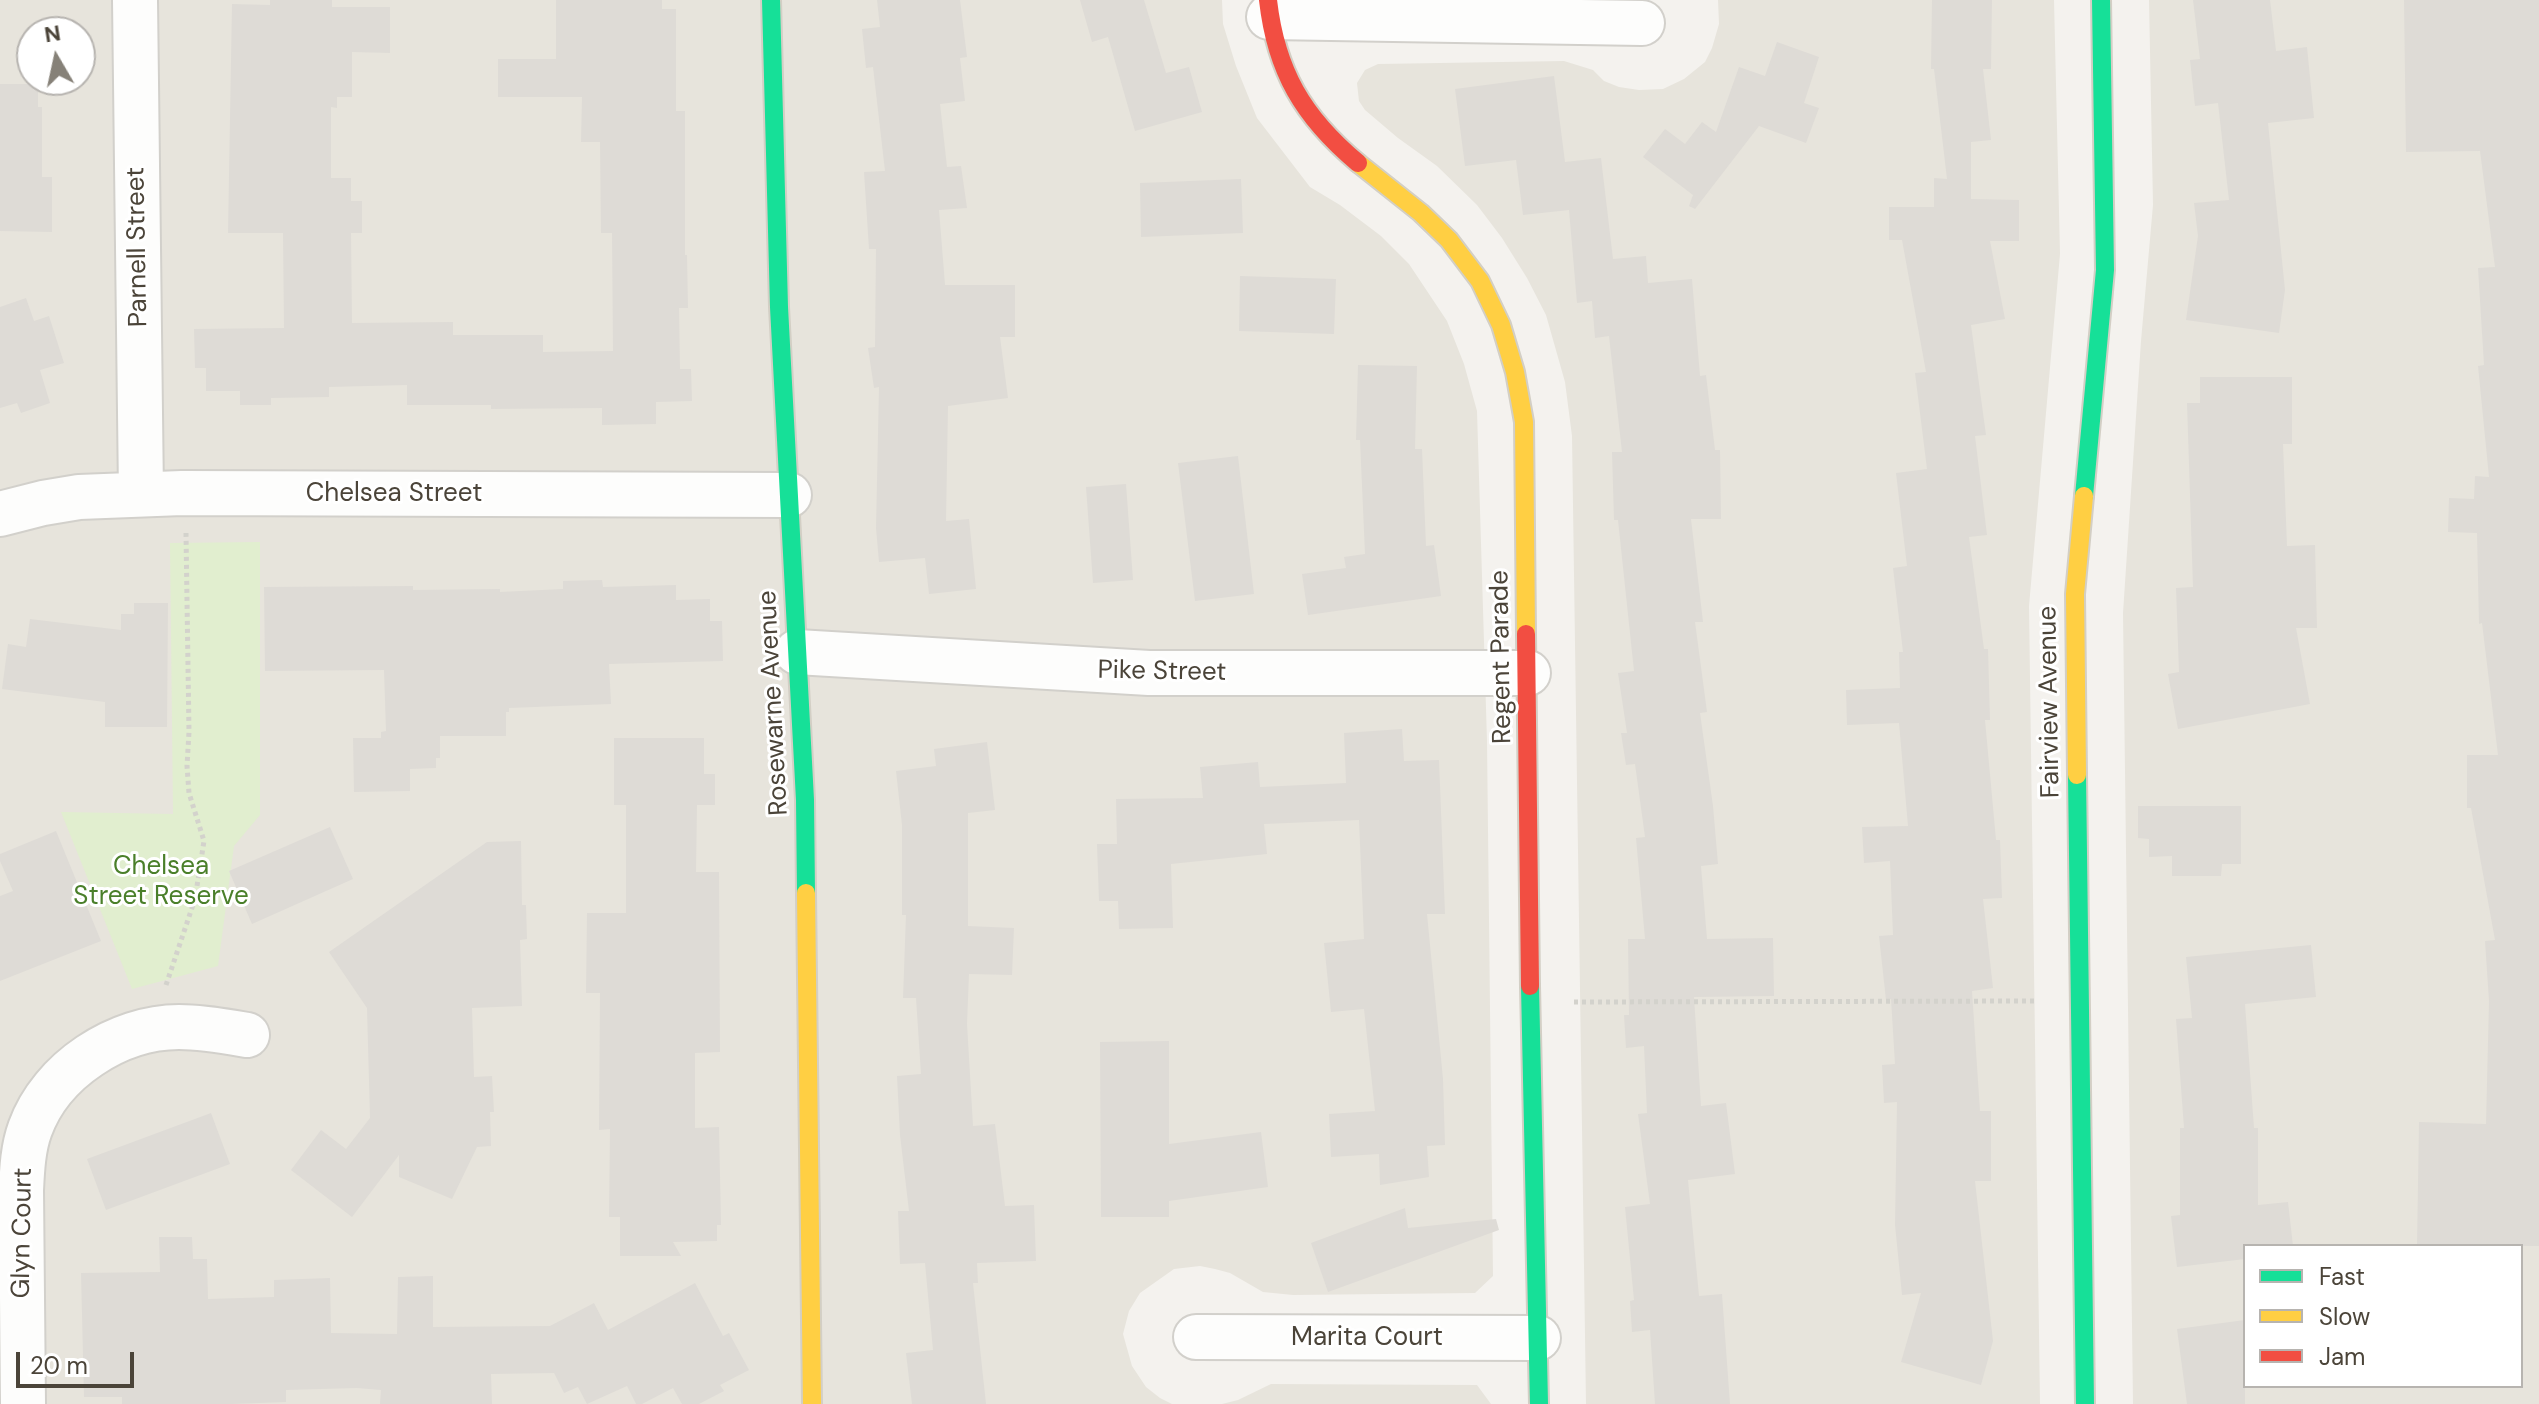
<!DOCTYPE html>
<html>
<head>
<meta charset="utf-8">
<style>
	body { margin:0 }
	#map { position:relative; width:2539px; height:1404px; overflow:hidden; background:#f4f2ee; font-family:"DM Sans",sans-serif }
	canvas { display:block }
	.legend { position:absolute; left:2243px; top:1244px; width:280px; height:144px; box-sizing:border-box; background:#fff; border:2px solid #b7b4b0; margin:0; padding:10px 14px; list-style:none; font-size:24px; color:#4b4439 }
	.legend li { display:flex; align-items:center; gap:16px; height:40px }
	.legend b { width:40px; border:2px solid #b7b4b0 }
	.north { position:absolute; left:16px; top:16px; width:80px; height:80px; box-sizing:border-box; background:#fff; border:2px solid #b7b4b0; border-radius:50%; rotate:351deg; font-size:22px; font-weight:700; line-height:32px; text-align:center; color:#4b4439 }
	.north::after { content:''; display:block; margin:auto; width:28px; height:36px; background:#868178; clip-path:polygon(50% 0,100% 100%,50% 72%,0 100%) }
	.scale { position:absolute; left:16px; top:1352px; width:118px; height:36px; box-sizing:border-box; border:4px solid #4b4439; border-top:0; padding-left:10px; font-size:24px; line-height:28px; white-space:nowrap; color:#4b4439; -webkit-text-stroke:6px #fff; paint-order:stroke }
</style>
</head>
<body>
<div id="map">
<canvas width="2539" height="1404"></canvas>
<ul class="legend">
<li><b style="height:10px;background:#16e098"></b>Fast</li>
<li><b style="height:10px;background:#ffcf43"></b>Slow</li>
<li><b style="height:10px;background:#f24e42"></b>Jam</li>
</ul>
<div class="north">N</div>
<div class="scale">20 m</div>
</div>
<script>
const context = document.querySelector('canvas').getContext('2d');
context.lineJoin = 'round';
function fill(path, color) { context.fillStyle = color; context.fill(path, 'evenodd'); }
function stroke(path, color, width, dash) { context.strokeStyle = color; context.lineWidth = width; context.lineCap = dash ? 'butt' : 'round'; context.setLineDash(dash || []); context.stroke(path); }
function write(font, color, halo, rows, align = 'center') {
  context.font = font + ' "DM Sans",sans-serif'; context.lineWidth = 6; context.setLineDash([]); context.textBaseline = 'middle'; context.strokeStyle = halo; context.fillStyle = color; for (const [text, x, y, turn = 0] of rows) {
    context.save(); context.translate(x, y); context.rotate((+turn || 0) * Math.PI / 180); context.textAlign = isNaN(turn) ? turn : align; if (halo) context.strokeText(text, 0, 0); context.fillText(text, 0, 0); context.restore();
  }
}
const residential = new Path2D(`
	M0,0H1222L1223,24L1236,66L1257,118L1310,187L1340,205L1381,236L1409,264L1447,321L1464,364L1477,411L1487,741L1493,1276L1475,1293L1293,1295L1263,1292L1230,1273L1215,1269L1200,1266L1174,1269L1140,1293L1129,1311L1123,1334L1132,1366L1146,1387L1160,1398L1172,1404H0ZM32,32H80V80H32Z
	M1718,0H2054L2060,254L2029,606L2040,1404H1586L1572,436L1565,382L1546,315L1527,278L1502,238L1477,205L1437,166L1398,138L1365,110L1359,101L1357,83L1365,70L1378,64L1564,61L1593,70L1604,81L1619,87L1639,90L1663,89L1684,79L1705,62L1712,48L1719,24Z
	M2149,0H2539V1404H2133L2123,613L2141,341L2153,205ZM2245,1246H2521V1386H2245Z
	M1271,1384L1477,1385L1491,1404H1222L1238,1400Z`);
const green = new Path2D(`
	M260,542V815L234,846L218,966L132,989L61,812L173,814L170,543Z`);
const building = new Path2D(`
	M270,0H332V7H390V53L352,52V97H337V108L331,107V178H351V201H362V233H351L352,323L453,322V335H543V352L613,351L612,233H601L600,142H581L582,97H498V59H556V0H662V9H676V111H685V255H687L688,308H679L680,369H691L692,401L656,402V424L602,425V408L491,409V405H407V385L329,387V397L271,398V405H240V391H206V368H195L194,329L284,328L283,233H228L232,4L270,5Z
	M877,0H960L967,57L960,58L965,101L940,104L947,167L961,166L967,208L939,210L945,285H1015V337H1000L1008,398L948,406L946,521L969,519L976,589L929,594L925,558L879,562L876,528L879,387L874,388L868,348L875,347L876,249H869L864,172L885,171L873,67L866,68L862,29L880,27Z
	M1080,0H1144L1166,73L1189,67L1202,112L1135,131L1108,37L1092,42Z
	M1932,0H1992L1991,69H1983L1991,140L1971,142V199L2019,200V241H1990L2005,319L1971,325L1986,435L1975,436L1987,535L1969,537L1984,649H1988L1990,720H1985L1996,840H2000L2002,898L1983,899L1993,988L1972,991L1980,1111H1991V1181H1975L1993,1341L1981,1385L1901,1362L1921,1293L1902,1295L1895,1225L1897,1102L1884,1103L1882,1065L1895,1064L1891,999L1886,1000L1879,936L1893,935L1890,861L1864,863L1862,827L1908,826L1899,723L1847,725L1846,690L1900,688L1899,652H1903L1893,568L1907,566L1896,473L1927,469L1915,373L1926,372L1902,240H1889V207H1934V178L1947,179L1934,69H1931Z
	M2193,0H2270L2276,51L2307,47L2314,118L2268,123L2285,290L2279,333L2186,320L2198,236L2194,203L2229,200L2218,103L2195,106L2190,60L2200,59Z
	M2404,0H2539V1246H2417L2419,1122L2486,1124L2489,1001L2485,941L2495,940L2471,808H2467V755H2498L2482,623L2479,624L2477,533L2448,532L2449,498L2474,499L2475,476L2489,477L2478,366L2484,365L2478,268L2495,267L2480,151L2406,152Z
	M1777,42L1819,57L1804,103L1819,108L1806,143L1759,126L1695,209L1689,206L1693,195L1643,157L1665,129L1685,144L1702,122L1716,132L1739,67L1765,76Z
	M1554,76L1565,162L1601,158L1613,259L1646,256L1648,283L1692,279L1700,376L1706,375L1715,450H1720L1721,519H1691L1703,622H1695L1707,712L1700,713L1713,806L1718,864L1701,866L1707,939L1773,938L1774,996L1694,997L1701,1106L1726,1103L1735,1174L1688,1180L1699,1296L1722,1294L1730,1404H1655L1650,1330L1632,1332L1630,1301L1634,1300L1625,1207L1650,1204L1638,1114L1647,1113L1644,1046L1626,1048L1624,1015H1629L1628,939H1645L1636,838L1645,837L1635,764L1626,765L1621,733H1627L1618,673L1634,671L1618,520H1614L1612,452H1622L1609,336L1595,338L1592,301L1577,303L1569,210L1523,215L1516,160L1465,166L1455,89Z
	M0,84H38V107H42V177H52V232L0,231Z
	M1241,179L1243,233L1141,237L1140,183Z
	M1240,276L1336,279L1334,334L1239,331Z
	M26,298L34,321L49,316L64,363L40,370L50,403L21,413L17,403L0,408V307Z
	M1358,365L1417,366L1415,449H1422L1426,546L1434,545L1441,596L1308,615L1302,574L1346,568L1344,557L1365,554L1360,440H1356Z
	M2200,377H2292V444H2283L2287,546L2315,545L2317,628H2296L2310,704L2178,729L2168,674L2179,672L2176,588L2193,587L2187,403H2200Z
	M1238,456L1254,594L1195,601L1178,463Z
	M1126,484L1133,580L1093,583L1086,487Z
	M602,580L603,587L676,585V600L710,599V621H722L723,661L609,664L611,704L509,708V712H506V736H440V758H436V768L410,769V791L354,792L353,738H381V732L386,731L384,670L265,671L264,587L413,586V590L500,589V592L563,589V581Z
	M134,603H168L167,727H105V702L2,689L8,644L26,647L30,619L121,630V614H134Z
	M1402,729L1404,761L1439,760L1445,914H1427L1443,1079L1445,1145L1427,1146L1429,1177L1380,1185L1379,1154L1331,1157L1329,1114L1375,1111L1364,1009L1331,1012L1324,943L1364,939L1359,820L1264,824L1267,854L1171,864L1173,928L1119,929L1118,901H1099L1097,844H1117L1116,799L1203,798L1200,767L1258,762L1260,787L1346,783L1344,733Z
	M614,738H704V774H715V805H697L696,872H719L720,1052L695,1053V1128L719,1127L721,1225H717V1241L673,1242L681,1256H620V1217H609L610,1129L599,1130L600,993H586L587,913H626V805H614Z
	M987,742L995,810L968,813V926L1014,928L1012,975L969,974L967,1024L973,1126L995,1124L1005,1206L1034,1205L1036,1261L977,1263L978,1283H973L986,1404H912L906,1353L933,1350L925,1263L900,1264L898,1211H909L900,1135L897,1076L921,1074L916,998H903L906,915H902V825L896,771L936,766L934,749Z
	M2138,806H2241V864H2222L2221,876H2172V856L2149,857V839L2138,838Z
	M330,827L353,879L252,924L229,871Z
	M56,831L101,941L0,981V896L13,891L0,861V854Z
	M521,841L522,905H526L527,939L520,940L522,1006L472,1008L474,1077L492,1076L494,1112H490L491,1146L477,1147L452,1199L399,1177V1155L352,1217L291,1170L321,1130L346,1149L370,1118L367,1008L329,952L487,842Z
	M2311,945L2316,997L2245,1004L2254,1128H2258V1205L2288,1202L2293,1246H2245V1259L2177,1267L2171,1216L2180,1215V1128H2184L2176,1019L2192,1018L2186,957Z
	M1169,1041V1144L1261,1132L1268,1187L1169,1201V1217H1101L1100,1042Z
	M211,1113L230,1164L106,1210L87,1159Z
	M1405,1208L1408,1228L1496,1219L1499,1230L1328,1292L1311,1243Z
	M159,1237H192L193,1259H207L208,1299L274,1297V1280L330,1278L331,1333L397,1334L398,1277L433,1276V1327L550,1326L594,1303L608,1330L695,1283L723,1336L729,1333L749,1370L720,1385L724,1391L699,1404H682L673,1388L642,1404H636L627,1386L587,1404L578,1387L564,1393L554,1373L491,1374L492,1404H380L381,1390L357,1388L286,1390V1402L232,1404H122V1397H84L81,1273L160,1272Z
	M2245,1320V1404H2187L2177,1329Z`);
const path = new Path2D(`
	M166,985L195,899L204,841L189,793L187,766L189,732L186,533
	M1574,1002L2037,1001`);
const street = new Path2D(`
	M135,0L141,494
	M1269,17L1642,23
	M0,514L43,503L79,497L182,493L789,495
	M797,652L1149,673H1528
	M1196,1337L1538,1338
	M23,1404L21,1190C22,1170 23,1148 30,1129C51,1070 118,1027 179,1027C202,1027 224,1031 247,1035`);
const fast = new Path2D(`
	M771,0L779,307L805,800L806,893
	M2084,496L2105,270L2101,0
	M2077,775L2085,1404
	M1530,986L1539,1404`);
const slow = new Path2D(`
	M1358,163L1421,213L1449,240L1480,281L1501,325L1515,372L1524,422L1526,634
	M2077,775L2075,594L2084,496
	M806,893L812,1404`);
const jam = new Path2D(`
	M1268,0C1276,71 1303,117 1358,163
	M1526,634L1530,986`);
const streetNames = [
	["Parnell Street",138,247,-91],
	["Chelsea Street",394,494],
	["Regent Parade",1502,657,-91],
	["Pike Street",1162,672,1],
	["Fairview Avenue",2050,702,-91],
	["Rosewarne Avenue",774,703,-93],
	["Glyn Court",23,1233,-89],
	["Marita Court",1367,1338]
];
const parkNames = [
	["Chelsea",161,867],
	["Street Reserve",161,897]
];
fill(residential, '#e7e4dc');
fill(green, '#e1eecf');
fill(building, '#dedbd6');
stroke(street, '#d2d0cb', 48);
stroke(fast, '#d3cfc5', 22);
stroke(slow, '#d3cfc5', 22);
stroke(jam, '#d3cfc5', 22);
stroke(path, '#d3d2cc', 5, [4, 4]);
stroke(street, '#fdfdfc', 44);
stroke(fast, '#16e098', 18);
stroke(slow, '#ffcf43', 18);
stroke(jam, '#f24e42', 18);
write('26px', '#4b4439', '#fff', streetNames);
write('26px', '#4a7f2a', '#fff', parkNames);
</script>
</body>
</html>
